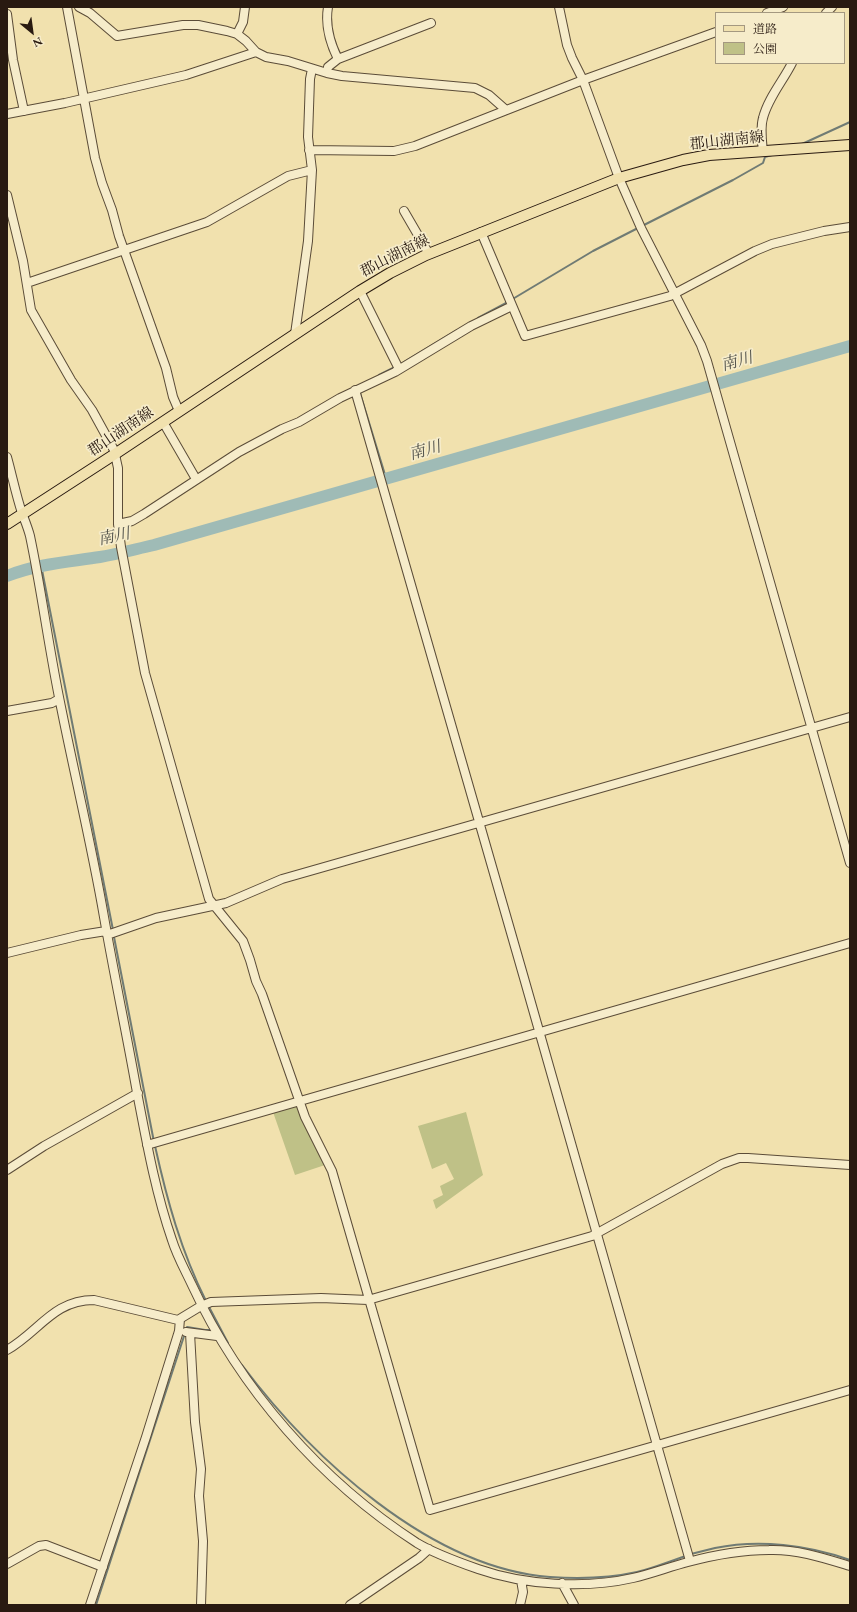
<!DOCTYPE html>
<html>
<head>
<meta charset="utf-8">
<style>
	body { margin:0 }
	#map { position:relative; width:857px; height:1612px; overflow:hidden; background:#f1e1ae; font-family:"EB Garamond","Noto Serif JP",serif }
	canvas { display:block }
	.frame { position:absolute; inset:0; border:8px solid #291a11; pointer-events:none }
	.legend { position:absolute; left:715px; top:12px; width:130px; height:52px; box-sizing:border-box; background:#f6ecca; border:1px solid #a49880; margin:0; padding:5px 7px; list-style:none; font-size:12px; color:#291a11 }
	.legend li { display:flex; align-items:center; gap:8px; height:20px }
	.legend b { width:20px; border:1px solid #a49880 }
	.north { position:absolute; left:12px; top:12px; width:40px; height:40px; -webkit-text-stroke:3px #f6ecca; paint-order:stroke; rotate:151deg; font-size:11px; font-weight:700; line-height:16px; text-align:center; color:#291a11 }
	.north::after { content:''; display:block; margin:auto; width:14px; height:18px; background:#291a11; clip-path:polygon(50% 0,100% 100%,50% 72%,0 100%) }
</style>
</head>
<body>
<div id="map">
<canvas width="857" height="1612"></canvas>
<div class="frame"></div>
<ul class="legend">
<li><b style="height:5px;background:#f1e1ae"></b>道路</li>
<li><b style="height:11px;background:#bfc187"></b>公園</li>
</ul>
<div class="north">N</div>
</div>
<script>
const context = document.querySelector('canvas').getContext('2d');
context.lineJoin = 'round';
function fill(path, color) { context.fillStyle = color; context.fill(path, 'evenodd'); }
function stroke(path, color, width, dash) { context.strokeStyle = color; context.lineWidth = width; context.lineCap = dash ? 'butt' : 'round'; context.setLineDash(dash || []); context.stroke(path); }
function write(font, color, halo, rows, align = 'center') {
  context.font = font + ' "EB Garamond","Noto Serif JP",serif'; context.lineWidth = 3.5; context.setLineDash([]); context.textBaseline = 'middle'; context.strokeStyle = halo; context.fillStyle = color; for (const [text, x, y, turn = 0] of rows) {
    context.save(); context.translate(x, y); context.rotate((+turn || 0) * Math.PI / 180); context.textAlign = isNaN(turn) ? turn : align; if (halo) context.strokeText(text, 0, 0); context.fillText(text, 0, 0); context.restore();
  }
}
const green = new Path2D(`
	M296,1106L325,1165L295,1175L273,1112Z
	M466,1112L483,1175L436,1209L433,1200L443,1195L440,1186L454,1179L446,1163L432,1169L418,1126Z`);
const stream = new Path2D(`
	M802,144L850,122
	M642,226L733,180L763,163L765,157L772,155
	M511,300L593,251L638,228
	M478,318L508,302
	M399,365L457,330
	M379,375L395,367
	M360,393L386,478
	M41,565L113,930
	M114,937L154,1142
	M155,1146C167,1200 181,1251 206,1301
	M208,1305L228,1343
	M242,1365C311,1457 430,1568 550,1577C578,1579 610,1578 637,1572C654,1568 670,1561 686,1556
	M691,1554C699,1552 707,1550 715,1548C759,1539 808,1545 850,1560
	M96,1605L187,1327L205,1330H214`);
const river = new Path2D(`
	M7,576C37,564 68,562 100,557C118,554 136,549 154,545L850,346`);
const minor = new Path2D(`
	M67,7L95,158L102,183L112,210L119,236L166,368L173,397L179,411
	M79,7L90,13L117,36L183,25H198L227,31L237,34L246,41L256,52L266,57L288,61L327,73L342,76L475,88L489,95L506,110
	M328,7C325,25 330,43 338,59
	M767,13L783,7
	M826,13L832,7
	M7,14L13,60L24,111
	M716,32L583,80L619,178L641,228L701,345L707,361L850,863
	M237,34L243,22L245,7
	M327,73L328,67L338,59L431,23
	M7,114L65,103L186,75L256,52
	M309,150L394,151L415,146L583,80L572,58L567,45L559,7
	M763,152C762,141 760,128 763,118C768,98 783,81 792,63
	M7,195L23,261L31,310L71,380L92,410L114,450L118,468V524L121,547L145,673L209,899L243,941L250,960L256,981L262,994L305,1117L332,1171L430,1510L850,1390
	M404,211L429,254
	M481,232L525,336L670,296L755,251L772,244L824,231L850,227
	M27,283L207,222L288,176L312,170
	M360,291L399,369
	M295,334L308,241L312,170L308,137L310,79L312,69
	M355,390L524,978L690,1561
	M163,422L196,479
	M7,457C12,475 16,495 22,513C25,521 28,528 30,536C42,593 49,650 61,707C75,777 92,847 104,917C114,974 126,1031 136,1087C146,1139 155,1191 172,1240C177,1256 185,1270 192,1285C240,1389 321,1481 417,1543C435,1554 458,1562 478,1569C524,1585 585,1589 633,1578C651,1574 669,1567 688,1562C714,1555 742,1550 769,1550C797,1549 824,1558 850,1566
	M118,524L132,521L144,514L239,452L282,429L299,422L340,398L395,372L471,326L512,306
	M7,711L52,703L59,699
	M107,935L156,918L226,903L282,879L850,717
	M7,953L81,935L106,931
	M147,1145L850,943
	M7,1170L44,1146L138,1093
	M186,1332L217,1336
	M190,1333L195,1422L201,1469L199,1496L203,1541L201,1605
	M7,1350C39,1332 53,1300 94,1300L178,1320L201,1306L211,1302L321,1298L368,1300L592,1236L722,1164L739,1158H748L850,1165
	M7,1564L39,1546L46,1545L103,1567
	M562,1583L574,1605
	M90,1605L146,1437L179,1331L180,1319
	M350,1605L419,1558L429,1549
	M520,1605L523,1592L521,1580`);
const major = new Path2D(`
	M7,524L115,454L360,291L390,273L426,255L619,178L683,160L709,155L850,145`);
const streetNames = [
	["郡山湖南線",727,141,-6],
	["郡山湖南線",395,256,-27],
	["郡山湖南線",121,432,-34]
];
const waterNames = [
	["南川",737,362,-16],
	["南川",425,451,-16],
	["南川",114,537,-12]
];
fill(green, '#bfc187');
stroke(stream, '#707b74', 2);
stroke(river, '#9fbbb6', 12);
stroke(minor, '#5b4c38', 10);
stroke(major, '#291a11', 12);
stroke(minor, '#f6ecca', 8);
stroke(major, '#f1e1ae', 10);
write('15px', '#291a11', '#f6ecca', streetNames);
write('italic 16px', '#52524b', '#f6ecca', waterNames);
</script>
</body>
</html>
